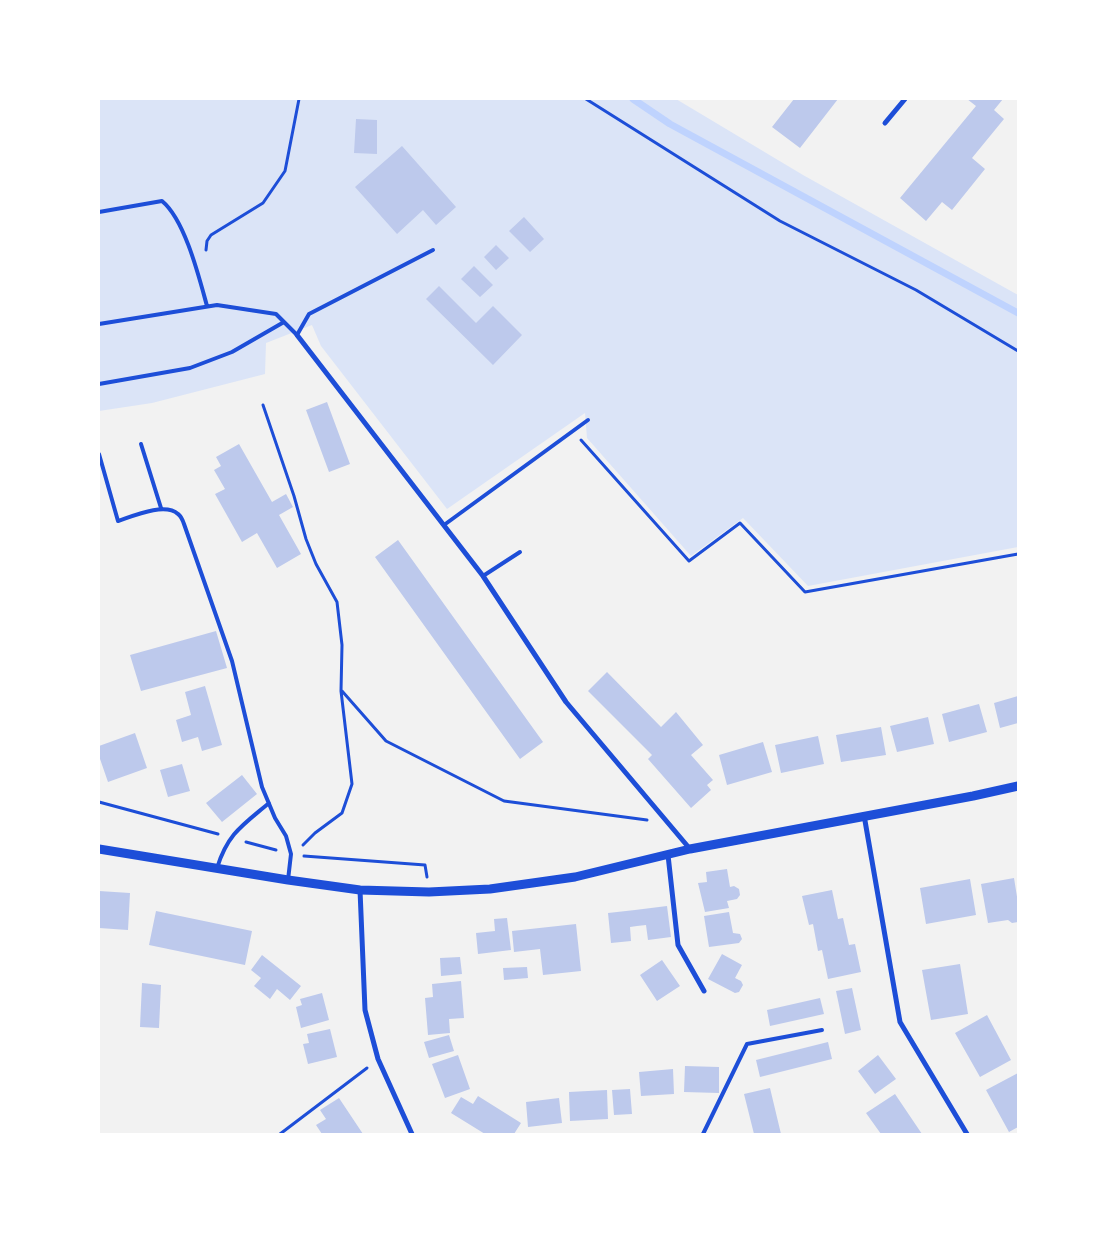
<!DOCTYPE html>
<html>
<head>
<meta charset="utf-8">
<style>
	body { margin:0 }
	#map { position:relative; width:1117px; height:1233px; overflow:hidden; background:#f2f2f2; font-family:Lato,sans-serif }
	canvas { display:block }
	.frame { position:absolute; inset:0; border:100px solid #fff; pointer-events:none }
</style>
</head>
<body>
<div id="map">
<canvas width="1117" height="1233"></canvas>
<div class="frame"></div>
</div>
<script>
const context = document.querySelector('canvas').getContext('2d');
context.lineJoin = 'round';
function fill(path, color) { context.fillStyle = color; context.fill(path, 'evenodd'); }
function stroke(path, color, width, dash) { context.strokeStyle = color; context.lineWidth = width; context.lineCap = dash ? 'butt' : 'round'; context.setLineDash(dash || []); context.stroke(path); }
const green = new Path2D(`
	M99,99H676L803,175L1018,295V547L808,586L743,518L691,556L587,438L585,413L447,509L321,346L312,325L266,343L265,374L152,403L99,411Z`);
const stream = new Path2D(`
	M633,99L670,124L1018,313`);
const building = new Path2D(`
	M794,99H838L800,148L772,127Z
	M967,99H1003L994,110L1004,119L972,158L985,169L952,210L942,202L926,221L900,198L976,106Z
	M356,119L377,120V154L354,153Z
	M402,146L456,207L436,225L423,210L397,234L355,187Z
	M524,217L544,239L530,252L509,231Z
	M496,245L509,258L496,270L484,257Z
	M474,266L493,285L480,297L461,279Z
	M439,286L476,323L493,306L522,335L493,365L426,299Z
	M327,402L350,464L329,472L306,410Z
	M239,444L272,502L286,494L293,507L279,515L301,554L277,568L257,533L242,542L215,494L225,489L214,470L221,466L216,457Z
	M398,540L543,742L520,759L375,557Z
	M216,631L227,668L141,691L130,655Z
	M607,672L661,727L676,712L703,745L691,755L713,780L707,785L711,790L691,808L648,759L652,755L588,691Z
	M205,686L222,745L202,751L198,737L182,742L176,720L191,715L185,692Z
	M1018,696V723L1000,728L994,703Z
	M979,704L987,732L949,742L942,714Z
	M928,717L934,744L897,752L890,726Z
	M881,727L886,755L841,762L836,735Z
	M135,733L147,768L108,782L99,756V746Z
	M818,736L824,764L781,773L775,745Z
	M763,742L772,772L727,785L719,755Z
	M182,764L190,791L168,797L160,770Z
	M242,775L257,794L222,822L206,803Z
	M727,869L730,887L734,886L739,889L740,895L737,899L727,901L729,908L705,912L698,883L707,882L706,872Z
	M1014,878L1018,903V922L1012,923L1008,920L988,923L981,884Z
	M970,879L976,915L926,924L920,888Z
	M832,890L838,919L843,918L849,945L855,944L861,972L828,979L822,950L818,951L813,924L809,925L802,896Z
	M99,891L130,893L128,930L99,928Z
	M667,906L671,937L648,940L646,925L637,926L635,910Z
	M635,910L637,926L630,927L631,941L611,943L608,913Z
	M156,911L252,931L245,965L149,945Z
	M729,912L733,933L740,934L742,939L739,943L709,947L704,916Z
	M507,918L511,950L478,954L476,933L495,931L494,919Z
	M576,924L581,971L543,975L540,949L514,952L512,931Z
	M722,954L742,965L735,978L741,981L743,985L739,992L735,993L708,979Z
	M262,955L301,986L290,1000L277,989L270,999L254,986L261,978L251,970Z
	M460,957L462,974L441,976L440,958Z
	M662,960L680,986L657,1001L640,975Z
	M960,964L968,1014L931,1020L922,970Z
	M527,967L528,978L504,980L503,968Z
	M461,981L464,1018L449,1019L450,1033L428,1035L425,998L433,997L432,984Z
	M142,983L161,985L159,1028L140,1027Z
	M852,988L861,1030L845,1034L836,991Z
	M322,993L329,1020L301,1028L296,1007L302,1005L300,999Z
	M820,998L824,1014L770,1026L767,1010Z
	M987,1015L1011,1060L980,1077L955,1033Z
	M330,1029L337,1057L308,1064L303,1044L309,1043L307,1034Z
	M449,1035L454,1051L429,1058L424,1042Z
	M828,1042L832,1059L760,1077L756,1060Z
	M458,1055L470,1089L445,1098L432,1064Z
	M878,1055L896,1079L875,1094L858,1071Z
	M685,1066L719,1067V1093L684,1092Z
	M673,1069L674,1094L641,1096L639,1072Z
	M1018,1073V1127L1009,1132L986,1090Z
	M770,1088L781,1134H754L744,1094Z
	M630,1089L632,1114L614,1115L612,1090Z
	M607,1090L608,1119L570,1121L569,1092Z
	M895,1094L922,1134H881L866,1113Z
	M478,1096L521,1123L514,1134H485L451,1113L461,1097L473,1104Z
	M339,1098L363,1134H322L316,1125L326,1119L320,1110Z
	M559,1098L562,1123L528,1127L526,1102Z`);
const path = new Path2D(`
	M586,99L780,221L916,290L1018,351
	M206,250L207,241L211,235L263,203L285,171L299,99
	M263,405L294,496L306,539L316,564L337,602L342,645L341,691L352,784L342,813L315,833L303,845
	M581,440L689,561L740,523L805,592L1018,554
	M342,691L386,741L504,801L647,820
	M99,802L218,834
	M246,842L276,850
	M304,856L425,865L427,877
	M280,1134L367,1068`);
const service = new Path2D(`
	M99,212L162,201C185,220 199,277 207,306
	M99,324L217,305L276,314L297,335L309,314L433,250
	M99,384L190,368L232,352L284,322
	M141,444L161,508
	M99,454L118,521C133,516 165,502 178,514C181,516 183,521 184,524L232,661L262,787L275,818L286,836L291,854L288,880
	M444,525L588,420
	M483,576L520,552
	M217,868C228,833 243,825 269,803
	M703,1134L747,1044L822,1030`);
const minor = new Path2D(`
	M885,123L905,99
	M297,335L483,576L566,702L690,849
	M864,815L900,1022L967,1134
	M668,855L678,945L704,991
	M360,890L365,1010L378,1059L412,1134`);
const tertiary = new Path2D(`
	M99,849L288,880L360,890L429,892L490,889L575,877L690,849L973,796L1018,786`);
fill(green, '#dbe4f7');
stroke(stream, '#bfd3fe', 7);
fill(building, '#bdc9ec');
stroke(path, '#1d4ed8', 3);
stroke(service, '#1d4ed8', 4);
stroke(minor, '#1d4ed8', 5);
stroke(tertiary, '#1d4ed8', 9);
</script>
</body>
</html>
